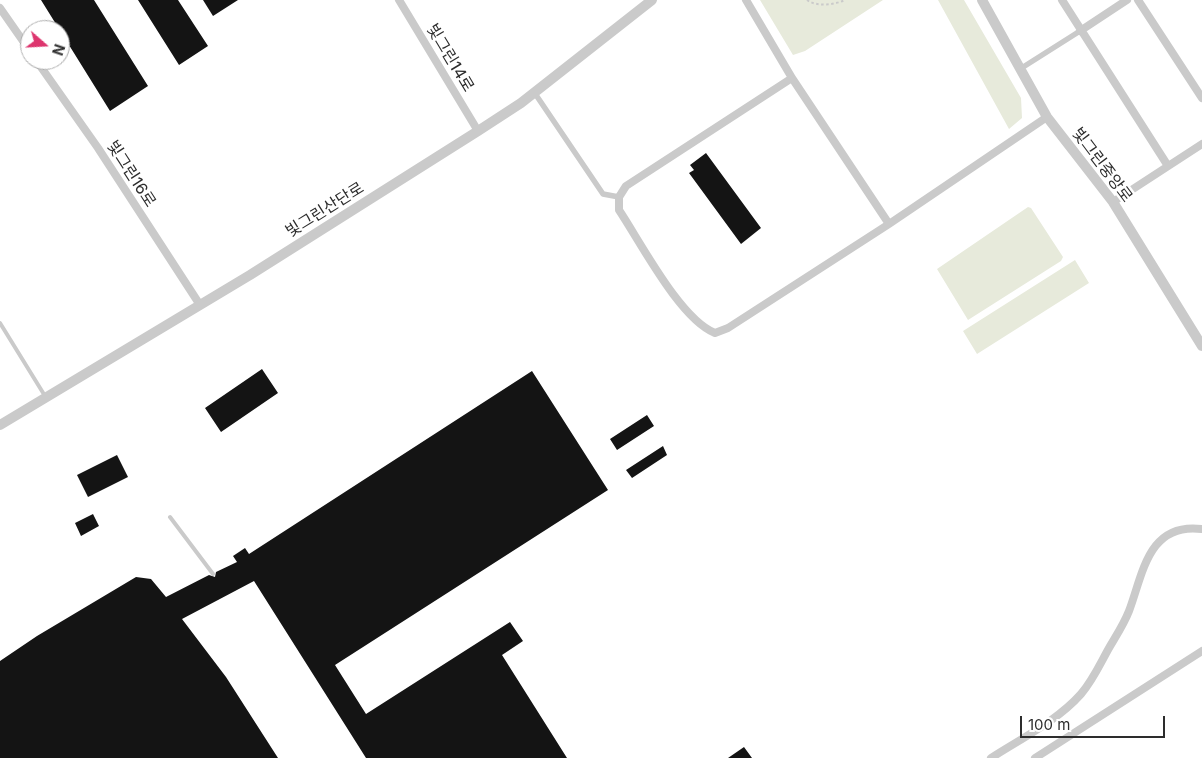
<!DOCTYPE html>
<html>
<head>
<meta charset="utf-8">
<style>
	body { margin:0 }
	#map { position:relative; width:1202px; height:758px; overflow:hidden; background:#fff; font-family:Inter,sans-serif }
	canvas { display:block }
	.north { position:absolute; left:20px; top:20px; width:50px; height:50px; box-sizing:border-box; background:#fff; border:1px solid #ababab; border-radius:50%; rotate:109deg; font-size:14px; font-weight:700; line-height:20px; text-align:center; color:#2d2d2d }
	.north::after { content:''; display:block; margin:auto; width:18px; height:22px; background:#dd356e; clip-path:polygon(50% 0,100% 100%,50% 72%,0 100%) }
	.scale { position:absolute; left:1020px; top:716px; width:145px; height:22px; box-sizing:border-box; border:2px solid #2d2d2d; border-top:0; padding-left:6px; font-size:15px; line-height:18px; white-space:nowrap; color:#2d2d2d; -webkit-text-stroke:4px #fff; paint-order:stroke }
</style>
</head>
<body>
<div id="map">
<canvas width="1202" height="758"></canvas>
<div class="north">N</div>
<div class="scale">100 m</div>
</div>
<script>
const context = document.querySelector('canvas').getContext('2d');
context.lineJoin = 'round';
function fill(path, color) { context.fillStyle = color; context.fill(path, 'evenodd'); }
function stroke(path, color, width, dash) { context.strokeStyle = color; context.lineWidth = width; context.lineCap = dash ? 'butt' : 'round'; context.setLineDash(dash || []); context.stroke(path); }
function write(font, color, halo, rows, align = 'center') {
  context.font = font + ' Inter,"Noto Sans KR",sans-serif'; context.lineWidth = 5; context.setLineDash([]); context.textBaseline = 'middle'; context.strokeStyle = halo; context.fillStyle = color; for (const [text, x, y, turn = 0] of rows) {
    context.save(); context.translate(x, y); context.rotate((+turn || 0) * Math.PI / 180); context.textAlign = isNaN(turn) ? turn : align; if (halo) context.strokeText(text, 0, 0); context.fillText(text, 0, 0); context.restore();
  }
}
const green = new Path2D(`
	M760,0H883L805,51L793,55Z
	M938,0H964L1021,98L1022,118L1009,129Z
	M1028,207L1031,208L1063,257L1061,261L968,320L937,269Z
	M1075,260L1089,283L977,354L963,331Z`);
const building = new Path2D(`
	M41,0H94L148,86L110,111Z
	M138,0H178L208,46L179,65Z
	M203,0H238L213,16Z
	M706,153L761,228L741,244L689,173L694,170L690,165Z
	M262,369L278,393L221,432L205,408Z
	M532,371L608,490L335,665L366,714L510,622L523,641L502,655L567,758H366L254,581L182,619L226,677L278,758H0V661L37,636L136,577L151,579L166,597L209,575L215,577L216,572L237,562L233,556L245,548L249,554Z
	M647,415L654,426L617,450L610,439Z
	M663,446L667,455L632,478L626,470Z
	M117,455L128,477L88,497L77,475Z
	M93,514L99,526L81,536L75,523Z
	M744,747L752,758H728Z`);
const path = new Path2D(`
	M807,0C817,7 834,5 845,0`);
const service = new Path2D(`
	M0,323L45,396
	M170,517L213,574`);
const pedestrian = new Path2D(`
	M1020,69L1080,31
	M534,92L603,194L619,197`);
const minor = new Path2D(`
	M399,0L478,131
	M746,0L792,78L889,224
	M1062,0L1168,166
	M1138,0L1202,98
	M0,8L30,51
	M1080,31L1127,0
	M36,60L98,148L200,305
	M792,78L626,186L619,197V210C641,243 680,319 715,333L728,328L889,224L1047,117
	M1113,202L1202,144
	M991,758C1022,738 1057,721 1081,694C1093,680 1100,664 1109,648C1116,636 1124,624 1129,611C1143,574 1148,522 1202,529
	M1035,758L1202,651`);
const tertiary = new Path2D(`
	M982,0L1047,117L1113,202L1202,346
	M0,425L250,275L478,131L521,103L652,0`);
const streetNames = [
	["빛그린14로",450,58,59],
	["빛그린중앙로",1102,165,53],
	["빛그린16로",131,174,57],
	["빛그린산단로",325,210,-32]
];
fill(green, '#e7eadb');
fill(building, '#141414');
stroke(path, '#cacaca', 2, [2.5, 2.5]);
stroke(service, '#cacaca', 4);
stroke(pedestrian, '#cacaca', 5.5);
stroke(minor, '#cacaca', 8);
stroke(tertiary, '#cacaca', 10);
write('16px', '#2d2d2d', '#fff', streetNames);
</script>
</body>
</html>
